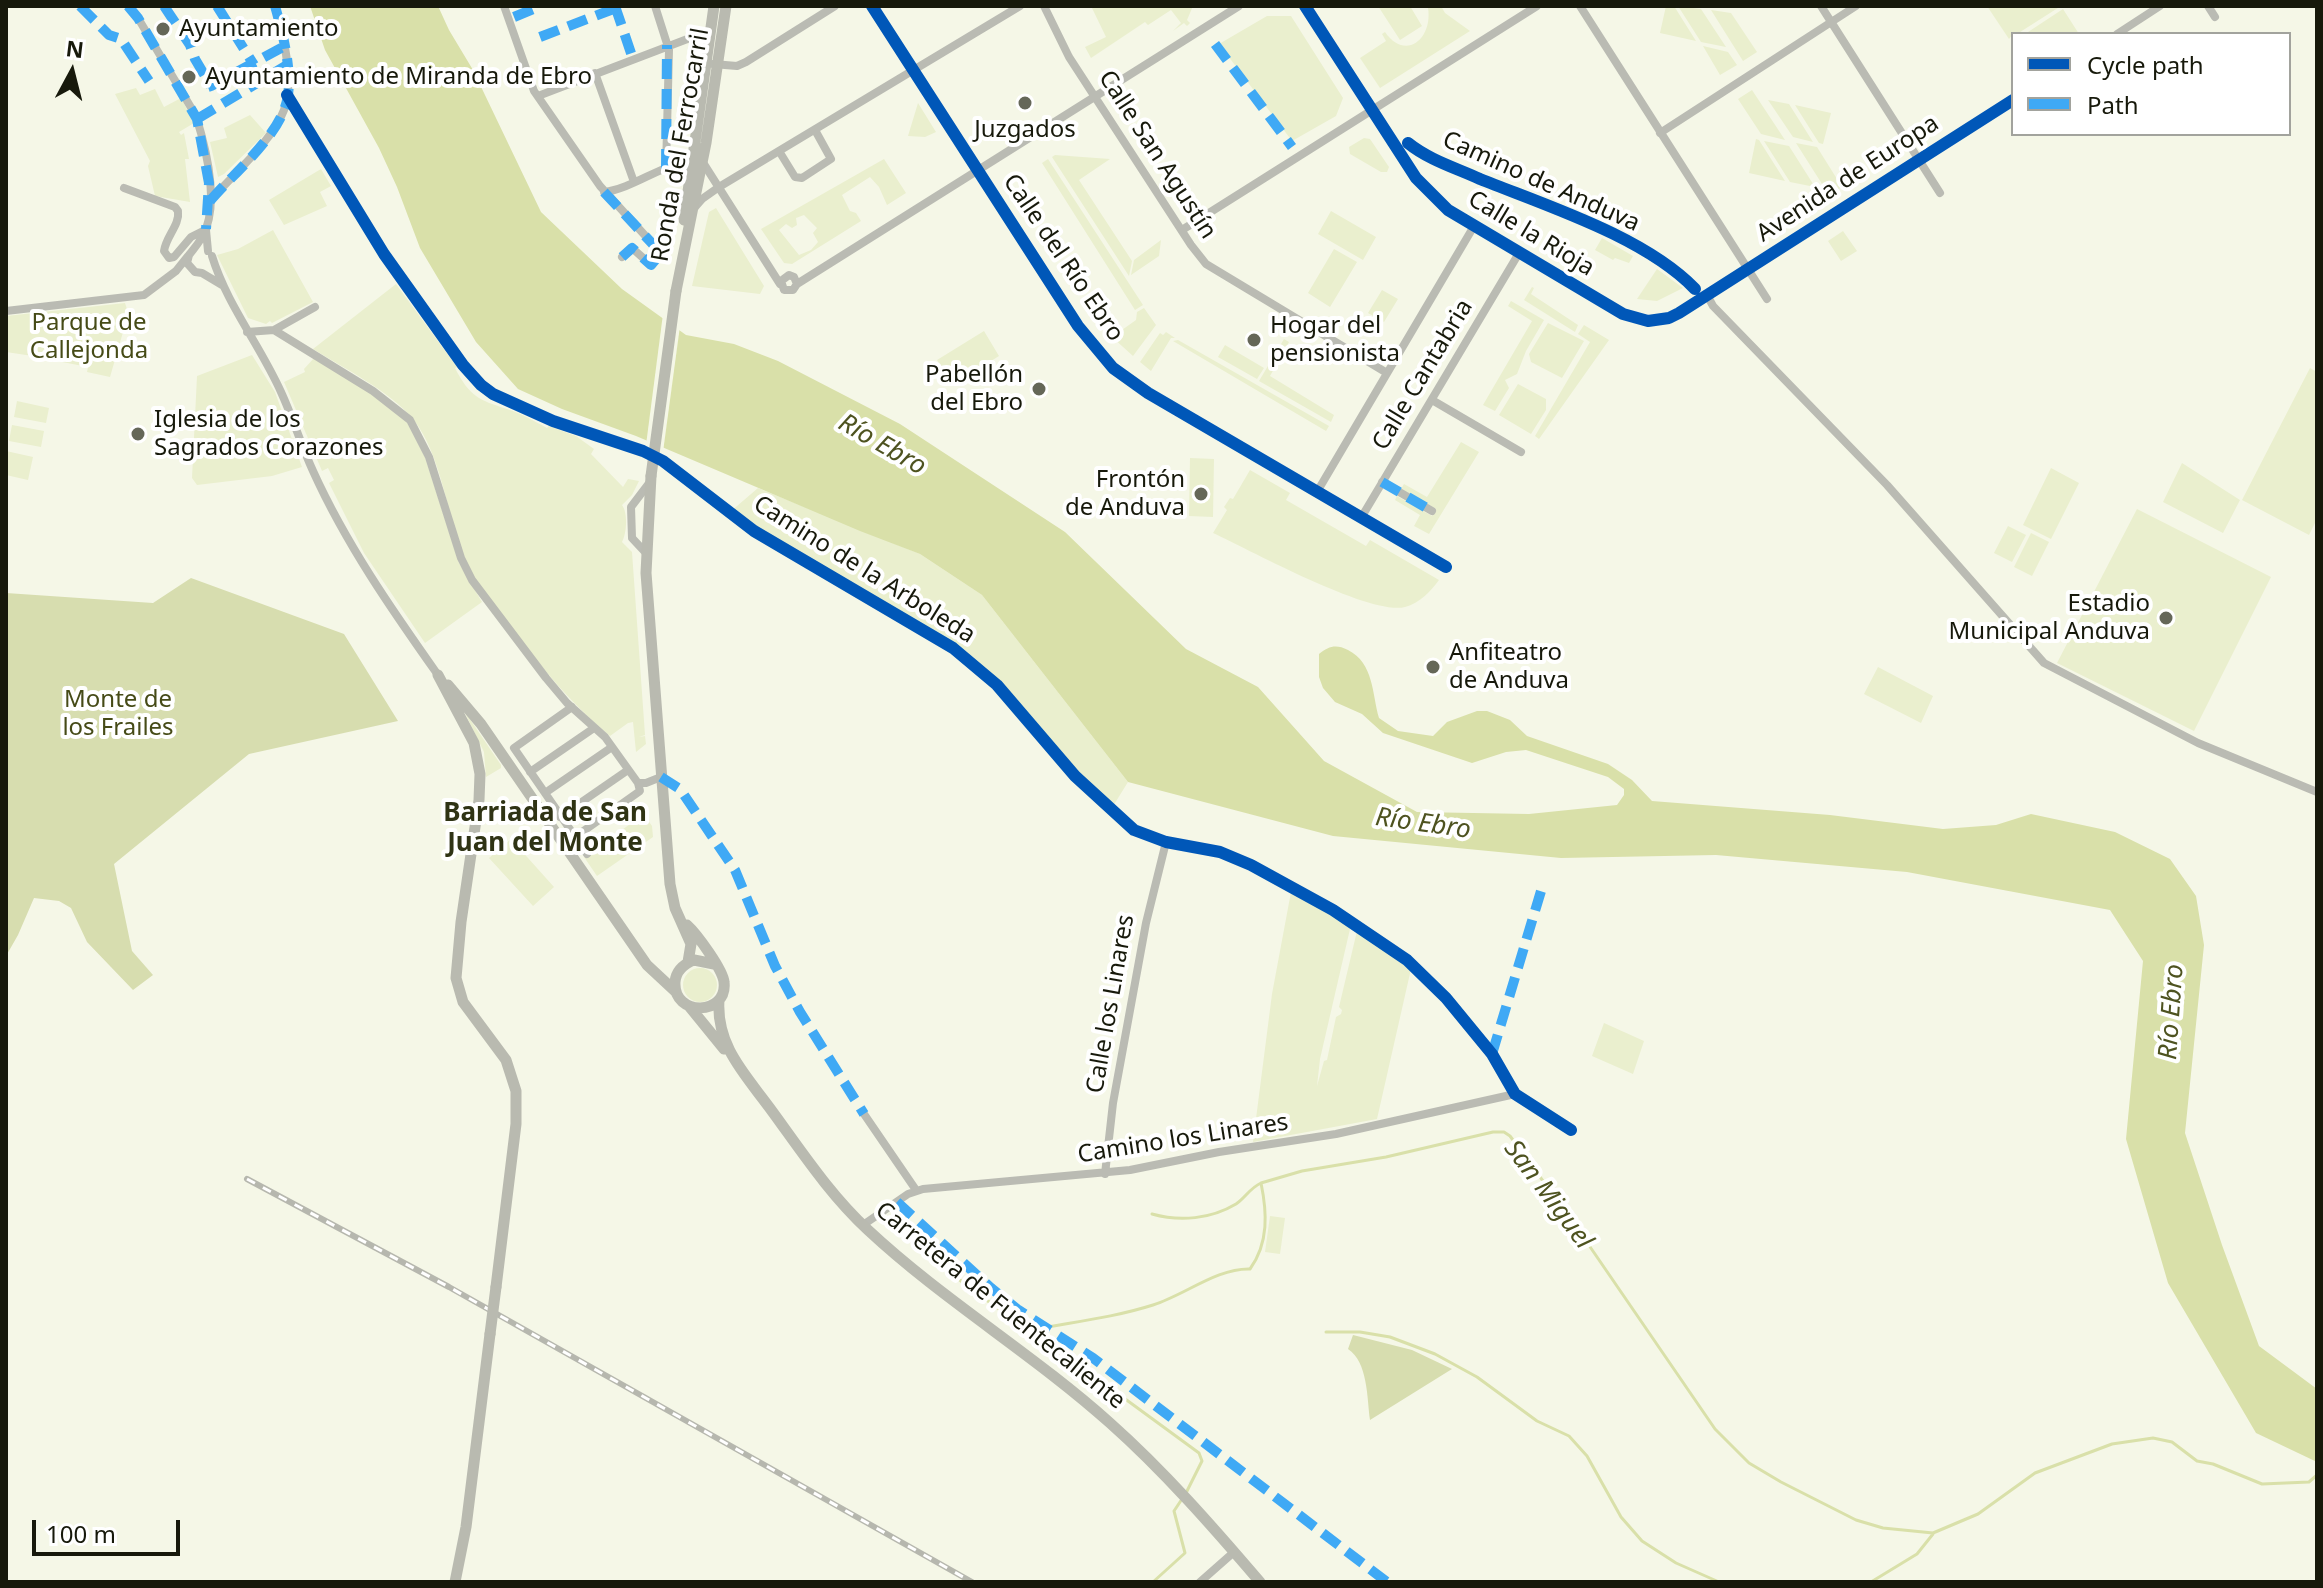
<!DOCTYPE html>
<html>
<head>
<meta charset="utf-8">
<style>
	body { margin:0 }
	#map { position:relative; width:2323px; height:1588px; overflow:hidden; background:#f5f7e7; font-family:"Noto Sans",sans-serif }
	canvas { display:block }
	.frame { position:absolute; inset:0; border:8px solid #17190b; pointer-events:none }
	.legend { position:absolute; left:2011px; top:32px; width:280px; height:104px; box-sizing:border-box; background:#fff; border:2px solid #a2a39d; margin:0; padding:10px 14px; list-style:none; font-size:24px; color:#17190b }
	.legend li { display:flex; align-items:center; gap:16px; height:40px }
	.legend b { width:40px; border:2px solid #a2a39d }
	.north { position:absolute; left:32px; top:32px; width:80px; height:80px; -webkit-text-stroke:6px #fff; paint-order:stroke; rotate:7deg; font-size:22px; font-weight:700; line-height:32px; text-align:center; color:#17190b }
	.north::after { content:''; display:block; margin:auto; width:28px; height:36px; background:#17190b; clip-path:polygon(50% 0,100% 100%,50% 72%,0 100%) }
	.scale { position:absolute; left:32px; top:1520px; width:148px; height:36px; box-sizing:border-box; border:4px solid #17190b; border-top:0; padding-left:10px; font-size:24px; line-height:28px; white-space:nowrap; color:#17190b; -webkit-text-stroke:6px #fff; paint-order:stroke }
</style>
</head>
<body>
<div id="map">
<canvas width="2323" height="1588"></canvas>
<div class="frame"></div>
<ul class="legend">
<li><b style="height:10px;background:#0057b8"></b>Cycle path</li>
<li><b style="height:10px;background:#3fa9f5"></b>Path</li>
</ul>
<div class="north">N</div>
<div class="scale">100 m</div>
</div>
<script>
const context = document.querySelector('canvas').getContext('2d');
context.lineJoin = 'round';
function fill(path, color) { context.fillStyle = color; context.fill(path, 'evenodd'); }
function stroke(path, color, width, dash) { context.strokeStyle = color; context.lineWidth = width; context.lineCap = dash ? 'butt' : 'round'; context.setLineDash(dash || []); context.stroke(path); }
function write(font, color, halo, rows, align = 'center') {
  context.font = font + ' "Noto Sans",sans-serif'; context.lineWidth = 8; context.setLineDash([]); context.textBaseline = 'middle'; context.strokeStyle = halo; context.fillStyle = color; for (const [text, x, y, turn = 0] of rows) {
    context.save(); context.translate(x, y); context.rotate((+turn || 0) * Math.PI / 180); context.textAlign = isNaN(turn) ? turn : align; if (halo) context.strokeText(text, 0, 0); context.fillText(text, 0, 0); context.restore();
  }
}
const green = new Path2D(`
	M1091,6H1193L1187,20L1190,23L1187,26L1184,23L1173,31L1181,23L1171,10L1148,25L1145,22L1091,58L1085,47L1106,37Z
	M1378,6H1410L1422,26L1400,40Z
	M1432,6H1441L1445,13L1470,31L1380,88L1360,58L1386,41L1382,34L1385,32C1406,62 1433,38 1428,8Z
	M1666,6H1674L1696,41L1660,33Z
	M1678,6L1701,9L1726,47L1701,42Z
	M1987,6H2061L2017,34H2013L2009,39Z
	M2063,9L2079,34H2025Z
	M1711,10L1731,13L1757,52L1743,61Z
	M1267,16H1291L1343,98L1336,116L1292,141L1219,44Z
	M1703,46L1728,52L1737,65L1720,75Z
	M136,88L140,95L155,89L164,107L181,98L194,123L179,132L181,135L184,133L189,159H185L190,202L155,196L148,166L150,161L115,94Z
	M1752,90L1785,140L1761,134L1738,99Z
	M1768,100L1789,104L1813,142L1793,137Z
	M918,103L936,132L925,137L908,136Z
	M1795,105L1831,113L1823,144L1819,143Z
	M250,115L266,133L224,174L218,177L210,142L227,138L224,128Z
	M1364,138L1370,139L1389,167L1387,172H1381L1350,154L1349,147Z
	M1756,139L1759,140L1785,181L1749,173Z
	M1764,141L1789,146L1815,187L1790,182Z
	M1796,143L1817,147L1842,187L1829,195Z
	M1055,155L1110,159L1079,180L1132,261L1129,276L1052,157Z
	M884,159L906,193L887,205L879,187L870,177L842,195L850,211L856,213L861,221L792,264L784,263L761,229ZM804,215L817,228L813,233L818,242L811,250L799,255L779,230L786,224L792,228L797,225L796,218Z
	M1048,159L1143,305L1135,310L1042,163Z
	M321,169L331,186L320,192L327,206L284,225L269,200Z
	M716,208L764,286L760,294L692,286L709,212Z
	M1331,211L1376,237L1363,260L1318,234Z
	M273,230L313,302L272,323L270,321L266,324L248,318L217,255L238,249Z
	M1843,231L1857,251L1841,261L1828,241Z
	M1602,238L1633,256L1629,263L1615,258L1613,260L1595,250Z
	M1161,240L1159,256L1131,275L1134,260Z
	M1334,249L1357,262L1330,307L1308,293Z
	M1657,269L1683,288L1657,301L1637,299Z
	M396,284L457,367L455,368C470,397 479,400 507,409C521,413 534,421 547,428L549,426L576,436L594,449L591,454L623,487L628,479L639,481L632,495L622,505C628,513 627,533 622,542L632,552L645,735L639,737L645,736L646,744L636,752L633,722L628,723L610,736C566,699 538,663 504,618C489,598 472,579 463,556C447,514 441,454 413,419C390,391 343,368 313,349Z
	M1532,287L1534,288L1531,294L1578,325L1575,332L1524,300Z
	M1382,290L1398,299L1384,322L1368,313Z
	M1511,301L1544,320L1526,351L1517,374L1505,380L1509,388L1495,411L1483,405L1532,321L1508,306Z
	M125,303L127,309L130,308L110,377L87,372L88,367L57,361V357L48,355L46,358L6,352V316Z
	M1144,308L1156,325L1133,356L1112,337L1136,320L1137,312Z
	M1548,323L1584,341L1562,378L1531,362L1529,354Z
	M1584,325L1609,340L1539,439L1535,436L1590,342L1578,334Z
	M984,331L999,356L953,385L937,360Z
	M1166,332L1175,338H1171L1151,371L1140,362L1160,333L1163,335Z
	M1284,339L1289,342L1270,376L1334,415L1331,422L1259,381Z
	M1178,340L1329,426L1326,431L1173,341Z
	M1225,345L1264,368L1257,379L1218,357Z
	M252,355L275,392L302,467L272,476L197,485L192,478L197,376Z
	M314,358L375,396L406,420L425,457L459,563L482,602L425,643L364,553L329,483L334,480L328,468L322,471L284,382L305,372L304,369Z
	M2310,368L2317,372V519L2309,535L2242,500Z
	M1518,384L1546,399V410L1531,434L1499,415Z
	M17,401L49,408L46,423L14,417Z
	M12,425L44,431L41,447L9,441Z
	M1461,442L1479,452L1429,534L1414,526L1420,515L1395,500L1397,496L1432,516L1436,509L1401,489L1404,484L1427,497Z
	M6,451L33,457L28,480L6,475Z
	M1190,458L1214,459L1213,517L1189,516Z
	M2182,463L2240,500L2223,533L2163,502Z
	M2051,468L2079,483L2051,539L2023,525Z
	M1250,470L1290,493L1286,500L1366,546L1370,540L1439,580C1430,592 1420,603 1405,607C1370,616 1250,550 1213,533L1227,510L1224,507L1230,498L1233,499Z
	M758,488L920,554L982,595L1128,782L1110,811L982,670L730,512Z
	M2137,509L2271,577L2194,731L2057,663Z
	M2008,526L2026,535L2012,562L1994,553Z
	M2031,533L2049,542L2032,576L2014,567Z
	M1878,667L1933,696L1921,723L1864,694Z
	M463,709L501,765V768L486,777L484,752Z
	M636,803L652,826L653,837L597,876L584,857L633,822L625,811Z
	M511,839L554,887L533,906L489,858Z
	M1291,892L1348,925L1350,929L1320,1059L1317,1086L1324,1061L1327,1060L1336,1017L1341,1014L1342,1010L1339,1007L1357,931L1411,969L1377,1119L1253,1142L1272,994Z
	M683 985a17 17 0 1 1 34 0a17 17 0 1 1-34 0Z
	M1604,1023L1644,1041L1633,1074L1592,1056Z
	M1270,1216L1285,1218L1280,1254L1265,1252Z`);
const forest = new Path2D(`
	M191,578L344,634L398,721L249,754L114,864L132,951L153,975L133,990L87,942L71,908L59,901L34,898L18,935L6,956V593L153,603Z
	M1353,1335L1412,1350L1452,1369L1370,1420C1367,1398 1368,1362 1348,1349Z`);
const water = new Path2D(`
	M310,6H438L449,30L473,70L541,212L622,289L686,335L734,344L778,361L900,424L1065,532L1186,649L1258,687L1324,761L1417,812L1529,814L1617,805L1624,795V789L1608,777L1526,750L1506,752L1472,763L1383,733L1362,714L1335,702L1323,688L1319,677V654C1329,646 1336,644 1348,650C1374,663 1372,694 1379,718L1398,731L1433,736L1447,722L1477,711H1487L1510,720L1527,736L1608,764L1632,780L1652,801L1830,815L1943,829L1996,825L2031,814L2115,832L2170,859L2196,896L2204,945L2185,1133L2222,1245L2259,1346L2317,1389V1462L2256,1433L2168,1283L2126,1139L2143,961L2110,910L1907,872L1716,855L1561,858L1333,836L1128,782L982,595L920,554L860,531L636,436L562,409L518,389L476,342L420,248L397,187L379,148L325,50Z`);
const pier = new Path2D(`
	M663,314L680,326L663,452L646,445Z`);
const stream = new Path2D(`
	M1152,1214C1180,1222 1211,1219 1236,1204C1245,1198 1250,1188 1261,1183
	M890,1220C908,1227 919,1245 933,1258C964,1285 996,1308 1031,1330
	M1326,1332H1360L1390,1337L1435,1354L1477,1377L1537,1421L1569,1436L1587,1456L1621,1517L1642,1541L1676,1563L1719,1582
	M1186,1493L1202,1461L1199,1453L1031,1330C1072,1322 1112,1318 1153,1305C1185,1295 1217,1268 1250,1269C1269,1243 1267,1212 1261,1183L1302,1171L1386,1157L1493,1132H1504L1510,1136L1573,1222L1715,1429L1749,1463L1781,1482L1856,1520L1883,1528L1933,1533L1978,1514L2035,1473L2112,1444L2153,1438L2172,1442L2197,1461L2213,1464L2262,1484L2309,1482L2317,1475
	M1153,1582L1185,1553L1174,1511L1182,1499
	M1871,1582L1917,1554L1933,1534`);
const street = new Path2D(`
	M128,6L138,18L196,116C206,148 218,196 206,229C202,240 195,247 189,255L187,263L195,272L202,273L222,285
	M504,6L534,91L600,186L661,253L651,265L632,248L622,257
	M655,6L669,50L666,169
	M872,6L1078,326L1113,368L1148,393L1446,567
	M1044,6L1069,57L1191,245L1206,264L1387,373
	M1305,6L1416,178L1448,210L1623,314L1648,321L1669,318L1679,313L2013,100
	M1580,6L1767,299
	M1821,6L1940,193
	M2208,6L2215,17
	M2117,34L2160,6
	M713,64L737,66L746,62L835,6
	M595,73L634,182
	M287,95L384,254L463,365L481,385L493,394L553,421L643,451L663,461L754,531L953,648L997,685L1075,776L1134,830L1166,842L1220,852L1251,865L1333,910L1407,960L1446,998L1492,1054L1515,1094L1571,1130
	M538,96L711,30
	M1660,133L1856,6
	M779,151L795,177L802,178L831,159L815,130
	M124,188L175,207L178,211C180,225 166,236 164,251L169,258L174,257L191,237L205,230
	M604,192C637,188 668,158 702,161L780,284
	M210,201C233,174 272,142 284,110C295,81 283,34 275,6
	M695,207L702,199L719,187L1020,6
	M206,230L208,251
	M1182,230L1537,6
	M212,256C227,305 260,345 281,392C293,418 301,445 313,471C346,544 392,610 438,675
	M797,284L794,277L789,275L781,281L784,290H793L797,284L1239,6
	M1707,295L1713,306L1887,485L2044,663L2198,743L2317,792
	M6,311L144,295L176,271L188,256
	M274,330L315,307
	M247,332L274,330L373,391L410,420L429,457L461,558L472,580L546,678L567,703L605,737L638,783
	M1432,400L1521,452
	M1382,482L1432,511
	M1317,492L1474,226
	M1361,518L1519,253
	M646,553L632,538L631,507L650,482
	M572,707L514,748L587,854
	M530,772L594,728
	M638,783H646L661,777
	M545,793L612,747
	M560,817L628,770
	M575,837L640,791L638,783
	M864,1114L916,1190
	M1105,1174L1113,1103L1146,923L1166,842
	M863,1225L908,1194L923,1189L1130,1170L1219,1152L1336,1134L1515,1094
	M1200,1582L1234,1552`);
const secondary = new Path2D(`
	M684,220L714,6
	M676,291L706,143L726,6
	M651,476L646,573L670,884L675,908L691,944L688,962
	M438,675L474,743L480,774L479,800L461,922L456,978L463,1002L506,1060L516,1091V1124L496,1287
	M448,685L481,724L647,965L676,992
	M687,925C697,934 723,970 724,982C728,1016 673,1017 675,982C676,970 684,964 694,960L714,964
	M719,1000C716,1045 744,1073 769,1107C800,1149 829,1194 868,1230C943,1300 1033,1354 1110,1423C1164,1471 1213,1527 1260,1582
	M689,1006L724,1049
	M455,1582L466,1527L490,1334`);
const rail = new Path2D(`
	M247,1179L449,1287L972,1582`);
const secondaryBridge = new Path2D(`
	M651,476L676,291
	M490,1334L496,1287`);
const quiet = new Path2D(`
	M80,6L109,35L121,39L149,81
	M128,6L138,18L197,119L209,183L206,229
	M164,6L190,45L195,59L211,86L208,87
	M217,6L254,65
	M615,6L633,59
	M514,17L541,6
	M540,37L616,8
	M1215,44L1292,147
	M211,86L285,46
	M197,119L287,65
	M666,169L667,45
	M604,192L661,253L651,265L632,248L622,257
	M210,201C233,174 271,143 284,110C296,82 283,34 275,6
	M1382,482L1432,511
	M661,777L680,789L735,870L775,966L800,1012L864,1114
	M1492,1054L1541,891
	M897,1202L991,1288L1017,1309L1093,1358L1387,1582`);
const cycleway = new Path2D(`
	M872,6L1078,326L1113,368L1148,393L1446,567
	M1305,6L1416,178L1448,210L1623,314L1648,321L1669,318L1679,313L2013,100
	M287,95L384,254L463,365L481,385L493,394L553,421L643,451L663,461L754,531L953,648L997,685L1075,776L1134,830L1166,842L1220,852L1251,865L1333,910L1407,960L1446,998L1492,1054L1515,1094L1571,1130
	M1408,143C1429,160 1456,168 1480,179C1547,206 1645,237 1695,289`);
const markers = [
	[163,29,8,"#656758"],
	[189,77,8,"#656758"],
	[1025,103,8,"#656758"],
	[1254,340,8,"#656758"],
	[1039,389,8,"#656758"],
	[138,434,8,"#656758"],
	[1201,494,8,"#656758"],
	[2166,618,8,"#656758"],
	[1433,667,8,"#656758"]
];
const poiNames = [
	["Ayuntamiento",179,29],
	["Ayuntamiento de Miranda de Ebro",205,77],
	["Juzgados",1025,130,"center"],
	["Hogar del",1270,326],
	["pensionista",1270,354],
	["Pabellón",1023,375,"right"],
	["del Ebro",1023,403,"right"],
	["Iglesia de los",154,420],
	["Sagrados Corazones",154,448],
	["Frontón",1185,480,"right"],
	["de Anduva",1185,508,"right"],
	["Estadio",2150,604,"right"],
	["Municipal Anduva",2150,632,"right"],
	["Anfiteatro",1449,653],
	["de Anduva",1449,681]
];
const streetNames = [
	["Ronda del Ferrocarril",681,145,-80],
	["Calle San Agustín",1157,155,57],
	["Avenida de Europa",1848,179,-33],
	["Camino de Anduva",1541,182,24],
	["Calle la Rioja",1531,234,31],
	["Calle del Río Ebro",1063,258,56],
	["Calle Cantabria",1423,375,-59],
	["Camino de la Arboleda",864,570,32],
	["Calle los Linares",1111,1004,-80],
	["Camino los Linares",1183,1139,-9],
	["Carretera de Fuentecaliente",1000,1306,39]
];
const parkNames = [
	["Parque de",89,323],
	["Callejonda",89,351],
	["Monte de",118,700],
	["los Frailes",118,728]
];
const waterNames = [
	["Río Ebro",882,445,30],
	["Río Ebro",1423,824,8],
	["Río Ebro",2172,1012,-86],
	["San Miguel",1548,1195,53]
];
const neighbourhoodNames = [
	["Barriada de San",545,814],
	["Juan del Monte",545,844]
];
fill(green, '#eaefce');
fill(forest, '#d7ddaf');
fill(water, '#d9e0a9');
fill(pier, '#f5f7e7');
stroke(stream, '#d9e0a9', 3);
stroke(street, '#babbb3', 8);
stroke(secondary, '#b9bab0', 11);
stroke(rail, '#b6b7ae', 6);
stroke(rail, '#fff', 3, [9]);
stroke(secondaryBridge, '#b9bab0', 11);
stroke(quiet, '#3fa9f5', 10, [20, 10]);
stroke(cycleway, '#0057b8', 12);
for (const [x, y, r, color] of markers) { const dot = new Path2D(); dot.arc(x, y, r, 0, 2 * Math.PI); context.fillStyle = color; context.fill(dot); stroke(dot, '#fff', 3); }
write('24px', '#17190b', '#fff', poiNames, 'left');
write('24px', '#17190b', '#fff', streetNames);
write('24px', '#464b17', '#fff', parkNames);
write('italic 26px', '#4e5320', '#fff', waterNames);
write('bold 26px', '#2f3314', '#fff', neighbourhoodNames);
</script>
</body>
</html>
